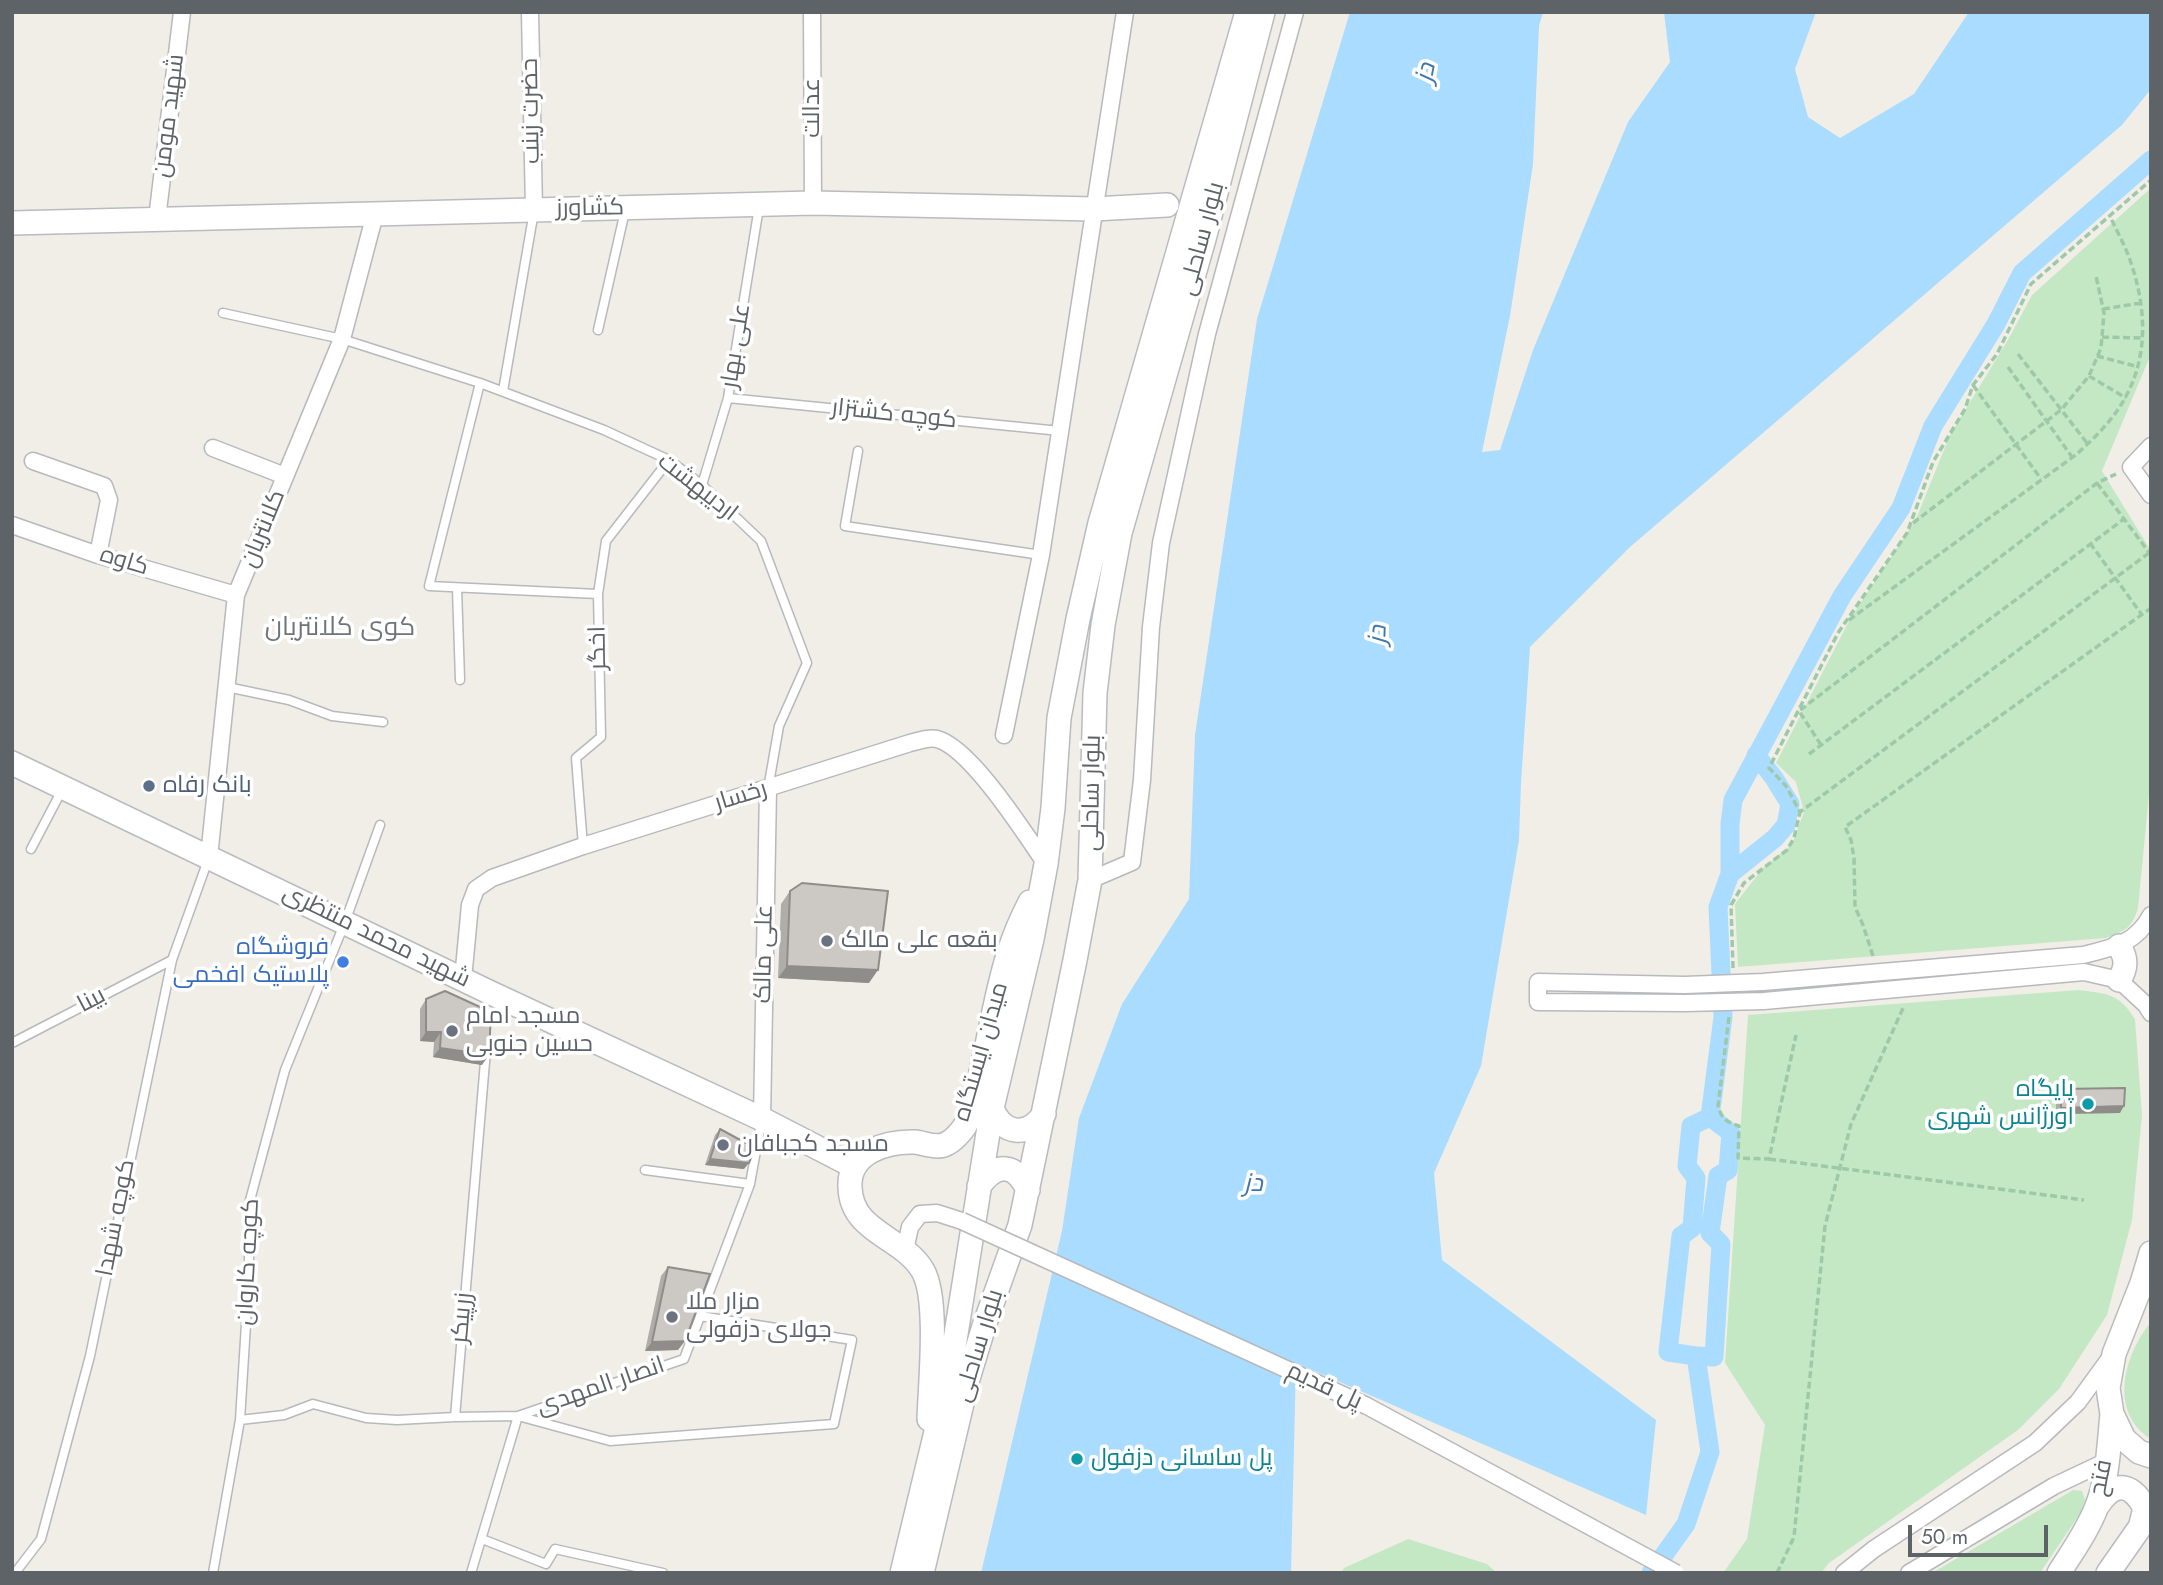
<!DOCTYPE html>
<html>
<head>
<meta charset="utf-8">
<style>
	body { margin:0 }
	#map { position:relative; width:2163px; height:1585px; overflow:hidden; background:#f1eee7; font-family:Jost,sans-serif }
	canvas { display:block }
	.frame { position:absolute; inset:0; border:14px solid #5e6367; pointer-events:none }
	.scale { position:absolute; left:1908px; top:1525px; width:140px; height:32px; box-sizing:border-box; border:4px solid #5e6367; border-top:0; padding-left:9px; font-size:21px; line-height:24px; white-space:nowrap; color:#5e6367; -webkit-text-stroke:5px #fff; paint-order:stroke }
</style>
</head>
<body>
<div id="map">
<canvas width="2163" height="1585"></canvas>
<div class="frame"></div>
<div class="scale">50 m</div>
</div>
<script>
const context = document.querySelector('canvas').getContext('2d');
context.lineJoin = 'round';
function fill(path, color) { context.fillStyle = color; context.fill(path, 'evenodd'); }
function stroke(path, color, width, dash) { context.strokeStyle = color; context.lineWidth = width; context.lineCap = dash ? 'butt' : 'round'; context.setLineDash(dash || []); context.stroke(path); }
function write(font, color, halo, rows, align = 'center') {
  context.font = font + ' Jost,Cairo,sans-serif'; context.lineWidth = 7; context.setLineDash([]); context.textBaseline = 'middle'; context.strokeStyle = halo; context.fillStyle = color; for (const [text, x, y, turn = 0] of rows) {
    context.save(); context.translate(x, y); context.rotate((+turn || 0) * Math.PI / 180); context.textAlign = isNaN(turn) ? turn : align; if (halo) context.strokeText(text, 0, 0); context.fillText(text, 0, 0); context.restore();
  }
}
const green = new Path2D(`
	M2151,188V354L2102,471L2151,551V775L2138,908C2132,928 2125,931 2106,938L1738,967L1735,904L1763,868L1792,844L1804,812L1796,782L1776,763L1850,619L1916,519L1950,435L2009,338L2032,295Z
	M2079,990C2107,994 2119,993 2135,1019L2142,1115L2132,1220L2107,1315L2059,1389L2018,1430L1829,1563L1821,1573H1723L1747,1539L1765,1425L1725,1363L1748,1015Z
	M2151,1322V1439C2108,1413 2124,1354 2151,1322Z
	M2073,1490L2082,1491L2085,1500L2081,1512L2040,1573H1932Z
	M1408,1539L1487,1564L1497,1573H1341L1344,1568Z`);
const water = new Path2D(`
	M1350,12H1543L1539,26L1533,164L1510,316L1482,452L1500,450L1533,350L1628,122L1670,62L1664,12H1816L1795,69L1808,117L1840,138L1914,94L1969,12H2151V89L2122,125L1630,547L1530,647L1521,783L1519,840L1481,1066L1434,1173L1442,1260L1656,1420L1646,1515L1296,1363L1291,1573H981L1062,1231L1079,1118L1122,1004L1189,899L1195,735L1257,319Z`);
const canal = new Path2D(`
	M1730,874L1775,838L1786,825L1790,804L1774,778L1756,755
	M1696,1356L1714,1357L1721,1244L1710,1233L1718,1176L1728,1170L1731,1133L1710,1117
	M1651,1573L1686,1524L1710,1452L1696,1356L1668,1352L1681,1236L1692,1228L1696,1178L1687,1166L1691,1126L1710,1117L1723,1017L1718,907L1730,874V824L1733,800L1842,596L1901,508L1933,426L1996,324L2022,273L2151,160`);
const path = new Path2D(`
	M2103,309L2141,303
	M2102,337L2143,338
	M2018,354L2087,443
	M2097,356L2139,367
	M2008,367L2072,457
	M2089,376L2126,398
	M1973,385L2041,479
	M2097,483L2151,555
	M1913,523L2061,410L2089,376L2101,348L2104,313L2096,276
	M2090,543L2142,615
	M2149,553L1800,812L1786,786L1769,768L1838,633L1907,533L1933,462L1965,409L1973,385L1997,354L2031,284L2151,180
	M1849,620L2077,454C2086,445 2096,437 2104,427C2148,379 2151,320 2130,260C2125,245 2116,230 2110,216
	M1821,745L1799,711L2097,483L2116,474
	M1809,754L2124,519
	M1873,956L1863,925L1855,907L1854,858L1851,840L1845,827L2151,608
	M1733,968L1731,905L1744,883L1787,850L1794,838L1800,812
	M1729,1017L1718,1106C1722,1119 1726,1122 1739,1126L1738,1158L1769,1159L1796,1035
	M1769,1159L2084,1200
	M1777,1573L1794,1537L1825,1226L1851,1124L1904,1006`);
const lane = new Path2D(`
	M223,313L342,339L480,383L604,430L669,460L702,485L761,541L807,663L779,726L768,789
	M598,330L625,211
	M480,383L429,586L598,594
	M503,391L534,211
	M728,398L1060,431
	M858,451L845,526L1041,555
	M702,485L728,398L759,207
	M457,588L460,680
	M227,687L289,700L332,716L383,722
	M583,846L576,758L601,737L598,594L606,541L669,460
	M31,849L62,790
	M12,1043L172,960
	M645,1170L750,1184
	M518,1416L610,1441L834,1424L852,1340L700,1316
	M518,1416L684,1359L750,1184L761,1123
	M240,1420L284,1415L313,1404L366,1418L397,1420L455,1417
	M482,1539L546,1564L555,1549L663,1573
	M15,1573L41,1539L90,1356L172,960L208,860
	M213,1573L240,1420L249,1276V1204L285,1070L345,922L380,825
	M471,1573L518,1416L455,1417L486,1050`);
const street = new Path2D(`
	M530,12L534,210
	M812,12L813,203
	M157,219L182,12
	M2151,446L2131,467L2151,495
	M213,448L285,476
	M33,461L104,486L109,500L98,555
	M12,525L98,555L236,595
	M1004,735L1041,555L1125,12
	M209,857L236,595L342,339L375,214
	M1090,880L1132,862L1142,780L1151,627L1161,543L1207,334L1295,12
	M2151,915C2136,944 2112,948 2083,955L1763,982L1685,985L1538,982V1002L1685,1003L1764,1001L2084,972L2119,980L2146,1005L2151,1013
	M463,979L470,905L476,889L492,878L583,846L910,743C918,741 929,737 937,739C971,748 1025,834 1046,864
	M762,1119L768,789
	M905,1250L910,1227L920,1214L937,1213L962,1221
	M1844,1573L1874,1549L2035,1443L2078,1402L2110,1358
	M1909,1573L2054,1486L2107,1461`);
const secondary = new Path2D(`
	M12,223L813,203L1094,209L1167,205
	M12,763L491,993L762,1119L853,1166
	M2119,946C2127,958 2127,968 2119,980
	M992,1108C1002,1135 1028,1138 1044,1114
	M979,1186C997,1162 1015,1163 1028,1190
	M2151,1253L2142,1283L2114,1354L2108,1388L2112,1414L2124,1439L2139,1452L2151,1456
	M929,1419C930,1384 939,1299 923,1271C904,1237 851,1233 850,1187C848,1152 887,1141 915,1142C925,1143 936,1149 946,1144C953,1141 961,1132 965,1126C975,1109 980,1074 985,1054C993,1018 999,980 1011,946C1016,931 1023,916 1030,902
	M2098,1505C2114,1481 2131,1482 2145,1508L2141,1524
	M902,1573L949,1378L992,1108L1032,939L1046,864L1053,808L1059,718L1078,619L1100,523L1247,12
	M922,1573L967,1382L984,1326L1020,1225L1075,960L1090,880L1095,693L1103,625L1120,533L1204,239L1263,12
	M2059,1573C2072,1552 2088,1530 2097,1506C2108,1479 2109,1443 2112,1414
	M2108,1573L2150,1513`);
const streetBridge = new Path2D(`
	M962,1221L1367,1406L1676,1573`);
const wall = new Path2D(`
	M790,891L869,983L778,978L781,904Z
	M426,999L482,1065L433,1057L434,1042L420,1041V1009Z
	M2061,1089L2120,1113L2056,1114V1096Z
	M720,1129L744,1169L705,1165L715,1135Z
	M668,1267L678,1350L645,1351L661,1276Z`);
const shadedWall = new Path2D(`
	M787,966L878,970L869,983L778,978Z
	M426,1032H441L434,1042L420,1041Z
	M440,1048L489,1055L482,1065L433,1057Z
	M2124,1106L2120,1113L2056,1114L2061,1108Z
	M710,1159L749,1163L744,1169L705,1165Z
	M685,1341L678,1350L645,1351L652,1342Z`);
const building = new Path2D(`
	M802,883L888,891L878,970L787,966L790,891Z
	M445,991L491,1012L489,1055L440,1048L441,1032H426V999Z
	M2125,1088L2124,1106L2061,1108V1089Z
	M720,1129L755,1148L749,1163L710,1159Z
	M668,1267L710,1274L685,1341L652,1342Z`);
const markers = [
	[149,786,7,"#5c6f8a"],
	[827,941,7,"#6b7280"],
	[343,962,7,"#3f7fe0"],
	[452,1031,7,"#6b7280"],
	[2088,1104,7,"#0f9aa8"],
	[723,1145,7,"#6b7280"],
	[672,1317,7,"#6b7280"],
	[1077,1459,7,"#0f9aa8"]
];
const streetNames = [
	["عدالت",813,108,-90],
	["حضرت زینب",532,111,-91],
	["شهید مومن",170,116,-83],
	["کشاورز",590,209,-1],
	["بلوار ساحلی",1203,239,-75],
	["علی بهار",737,346,-81],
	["کوچه کشتزار",894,415,6],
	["اردیبهشت",697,488,38],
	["کلانتریان",264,529,-68],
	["کاوه",124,562,17],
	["اخگر",599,648,-91],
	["بلوار ساحلی",1093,793,-89],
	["رخسار",741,797,-17],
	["شهید محمد منتظری",376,937,26],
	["علی مالک",765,954,-89],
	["بینا",92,1001,-28],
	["میدان ایستگاه",982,1052,-74],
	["کوچه شهدا",117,1218,-79],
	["کوچه کاروان",249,1262,-87],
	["زرپیکر",463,1318,-85],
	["بلوار ساحلی",980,1346,-73],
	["انصار المهدی",601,1387,-19],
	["پل قدیم",1324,1387,25],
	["فتح",2102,1478,-79]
];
const serviceNames = [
	["بانک رفاه",163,786]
];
const worshipNames = [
	["بقعه علی مالک",841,941],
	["مسجد امام",466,1017],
	["حسین جنوبی",466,1045],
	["مسجد کجبافان",737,1145],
	["مزار ملا",686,1303],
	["جولای دزفولی",686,1331]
];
const shopNames = [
	["فروشگاه",329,948],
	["پلاستیک افخمی",329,976]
];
const cultureNames = [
	["پایگاه",2074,1090],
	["اورژانس شهری",2074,1118],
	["پل ساسانی دزفول",1091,1459,"left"]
];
const waterNames = [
	["دز",1427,73,-79],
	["دز",1379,635,-88],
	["دز",1253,1185]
];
const neighbourhoodNames = [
	["کوی کلانتریان",340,629]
];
fill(green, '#c5e8c4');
fill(water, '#a9dcff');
stroke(canal, '#a9dcff', 19);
stroke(lane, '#b7b9bd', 11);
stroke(street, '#b7b9bd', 19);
stroke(secondary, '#b8bbc0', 26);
stroke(path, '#9dc9a8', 3.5, [7, 3.5]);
stroke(lane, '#fff', 8);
stroke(street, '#fff', 16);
stroke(secondary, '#fff', 23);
stroke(streetBridge, '#b7b9bd', 19, []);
stroke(streetBridge, '#fff', 16);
fill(wall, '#afada9');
fill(shadedWall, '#8f8d89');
fill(building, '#ccc9c4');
stroke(building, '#8f8d89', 2);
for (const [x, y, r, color] of markers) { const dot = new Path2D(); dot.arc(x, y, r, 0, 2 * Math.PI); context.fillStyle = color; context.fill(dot); stroke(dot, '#fff', 2.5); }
write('24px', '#5e6367', '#fff', streetNames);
write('24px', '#4e5e75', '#fff', serviceNames, 'left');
write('24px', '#5b616d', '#fff', worshipNames, 'left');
write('24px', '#366cbe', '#fff', shopNames, 'right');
write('24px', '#0d838f', '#fff', cultureNames, 'right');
write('italic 26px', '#4076ab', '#fff', waterNames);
write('26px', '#6f7579', '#fff', neighbourhoodNames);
</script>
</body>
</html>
